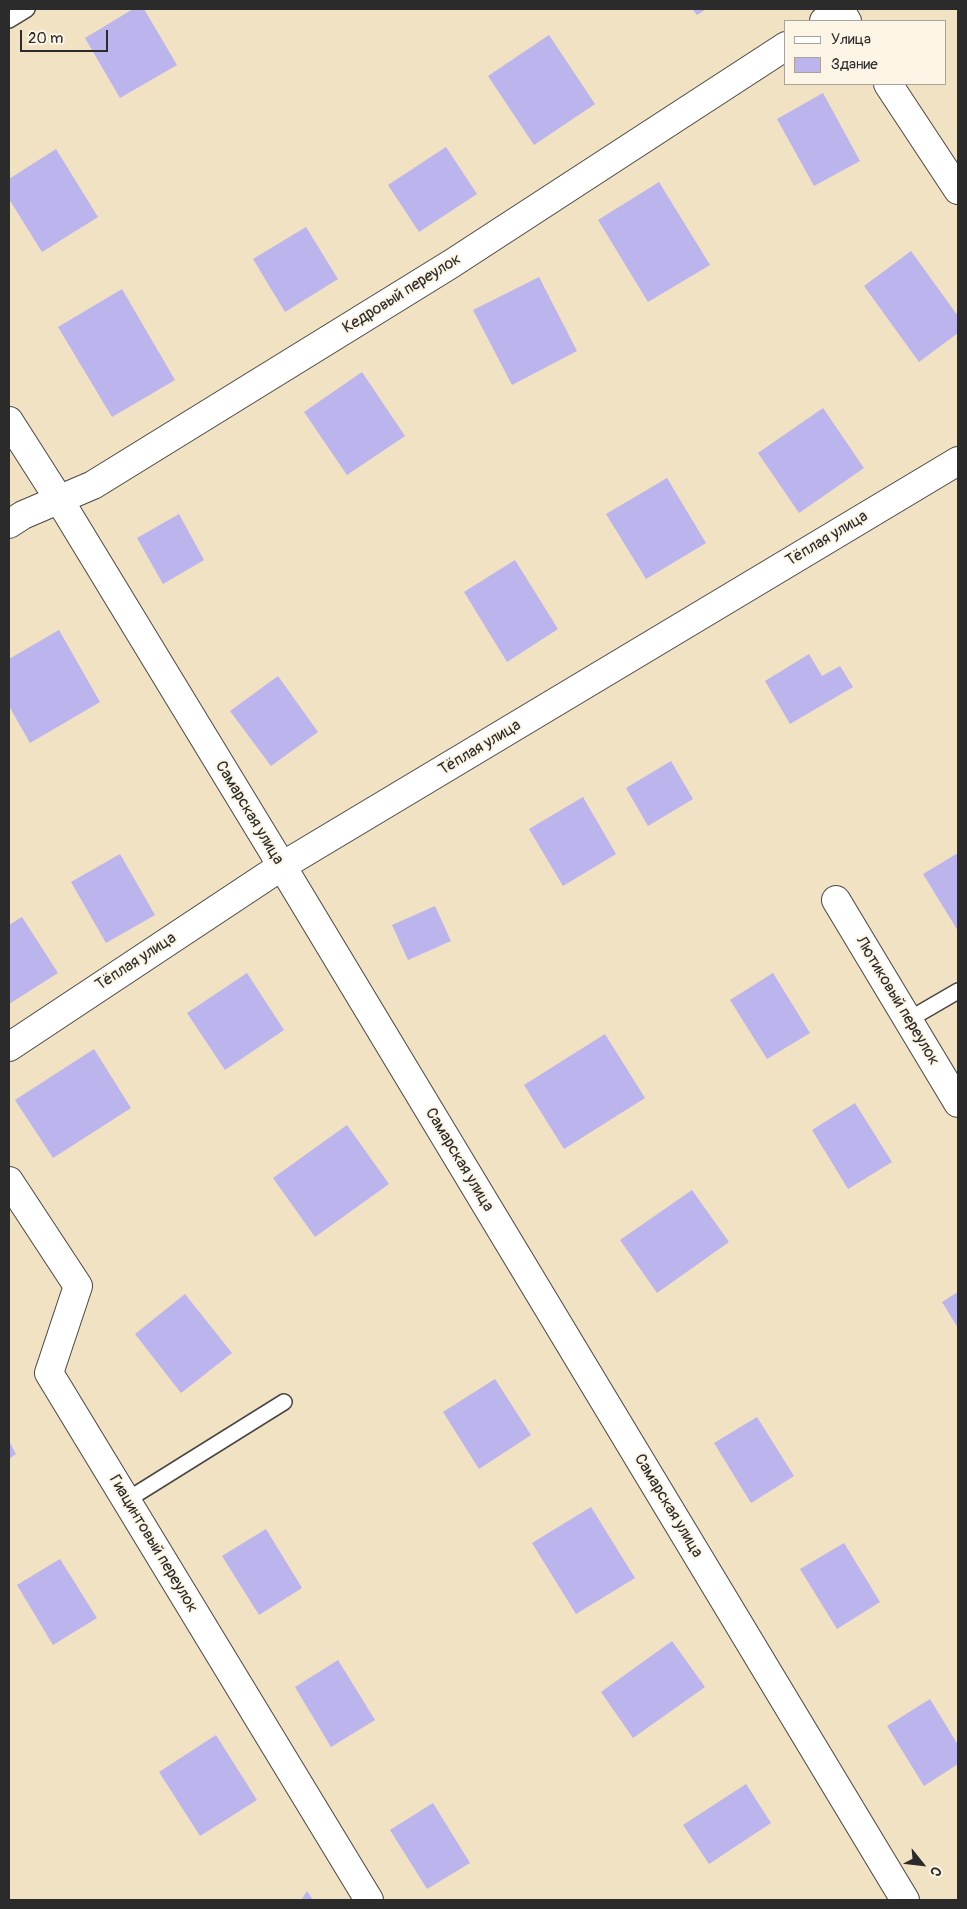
<!DOCTYPE html>
<html>
<head>
<meta charset="utf-8">
<style>
	body { margin:0 }
	#map { position:relative; width:967px; height:1909px; overflow:hidden; background:#f0e2c3; font-family:Pangolin,sans-serif }
	canvas { display:block }
	.frame { position:absolute; inset:0; border:10px solid #2b2b2b; pointer-events:none }
	.legend { position:absolute; left:784px; top:20px; width:162px; height:65px; box-sizing:border-box; background:#fcf5e5; border:1px solid #a8a49b; margin:0; padding:6px 9px; list-style:none; font-size:15px; color:#2b2b2b }
	.legend li { display:flex; align-items:center; gap:10px; height:25px }
	.legend b { width:25px; border:1px solid #a8a49b }
	.north { position:absolute; left:897px; top:1839px; width:50px; height:50px; -webkit-text-stroke:4px #fcf5e5; paint-order:stroke; rotate:119deg; font-size:14px; font-weight:700; line-height:20px; text-align:center; color:#2b2b2b }
	.north::after { content:''; display:block; margin:auto; width:18px; height:22px; background:#2b2b2b; clip-path:polygon(50% 0,100% 100%,50% 72%,0 100%) }
	.scale { position:absolute; left:20px; top:30px; width:88px; height:22px; box-sizing:border-box; border:2px solid #2b2b2b; border-top:0; padding-left:6px; font-size:15px; line-height:18px; white-space:nowrap; color:#2b2b2b; -webkit-text-stroke:4px #fcf5e5; paint-order:stroke }
</style>
</head>
<body>
<div id="map">
<canvas width="967" height="1909"></canvas>
<div class="frame"></div>
<ul class="legend">
<li><b style="height:6px;background:#fff"></b>Улица</li>
<li><b style="height:14px;background:#bbb4ed"></b>Здание</li>
</ul>
<div class="north">С</div>
<div class="scale">20 m</div>
</div>
<script>
const context = document.querySelector('canvas').getContext('2d');
context.lineJoin = 'round';
function fill(path, color) { context.fillStyle = color; context.fill(path, 'evenodd'); }
function stroke(path, color, width, dash) { context.strokeStyle = color; context.lineWidth = width; context.lineCap = dash ? 'butt' : 'round'; context.setLineDash(dash || []); context.stroke(path); }
function write(font, color, halo, rows, align = 'center') {
  context.font = font + ' Pangolin,sans-serif'; context.lineWidth = 4; context.setLineDash([]); context.textBaseline = 'middle'; context.strokeStyle = halo; context.fillStyle = color; for (const [text, x, y, turn = 0] of rows) {
    context.save(); context.translate(x, y); context.rotate((+turn || 0) * Math.PI / 180); context.textAlign = isNaN(turn) ? turn : align; if (halo) context.strokeText(text, 0, 0); context.fillText(text, 0, 0); context.restore();
  }
}
const building = new Path2D(`
	M133,9H144L177,65L120,98L85,38Z
	M692,9H706L697,15Z
	M549,35L595,104L534,145L488,76Z
	M823,93L860,161L814,186L777,119Z
	M446,147L477,194L419,232L388,185Z
	M56,149L98,217L42,252L9,199V179Z
	M659,182L710,265L648,302L598,220Z
	M306,227L338,279L285,312L253,259Z
	M911,251L958,316V333L919,362L864,286Z
	M539,277L577,351L512,385L473,310Z
	M122,289L175,380L112,417L58,327Z
	M362,372L405,436L347,475L304,412Z
	M823,408L864,468L799,513L758,453Z
	M667,478L706,543L646,579L606,514Z
	M179,514L204,560L163,584L137,538Z
	M515,560L558,629L507,662L464,592Z
	M59,630L100,702L30,743L9,706V659Z
	M809,654L822,676L840,666L853,687L790,724L765,681Z
	M278,676L318,732L271,766L230,711Z
	M671,761L693,799L648,826L626,788Z
	M583,797L616,854L563,886L529,829Z
	M958,853V931L923,874Z
	M120,854L155,915L106,943L71,882Z
	M435,906L451,941L408,960L392,925Z
	M22,917L58,973L9,1004V925Z
	M247,973L284,1030L225,1070L187,1013Z
	M773,973L810,1033L767,1059L730,1000Z
	M605,1034L645,1098L564,1149L524,1085Z
	M94,1049L131,1108L53,1158L15,1100Z
	M855,1103L892,1162L848,1189L812,1130Z
	M347,1125L389,1184L315,1237L273,1178Z
	M692,1190L729,1242L657,1293L620,1240Z
	M958,1292V1328L942,1302Z
	M185,1294L232,1353L181,1393L135,1334Z
	M495,1379L531,1435L479,1469L443,1412Z
	M757,1417L794,1476L751,1503L714,1443Z
	M9,1441L16,1454L9,1459Z
	M591,1507L635,1578L576,1614L532,1543Z
	M266,1529L302,1588L259,1615L222,1556Z
	M844,1543L880,1602L837,1629L800,1569Z
	M60,1559L97,1618L53,1645L17,1585Z
	M672,1641L705,1687L633,1738L601,1692Z
	M338,1660L375,1720L331,1747L295,1687Z
	M930,1699L958,1745V1764L924,1786L887,1726Z
	M216,1735L257,1800L200,1836L159,1772Z
	M746,1784L771,1823L709,1864L683,1825Z
	M433,1803L470,1863L427,1889L390,1830Z
	M307,1891L313,1900H301Z`);
const lane = new Path2D(`
	M9,20L27,9
	M908,1020L958,991
	M127,1500L284,1402`);
const street = new Path2D(`
	M824,21L843,9
	M9,421L60,501L282,866L905,1900
	M9,524L23,515L93,485L451,264L786,46
	M836,900L958,1103
	M9,1047L282,866L958,461
	M9,1181L78,1286L49,1373L369,1900`);
const secondary = new Path2D(`
	M839,9L847,21
	M888,84L958,190`);
const streetNames = [
	["Кедровый переулок",402,294,-32],
	["Тёплая улица",827,539,-31],
	["Тёплая улица",480,748,-31],
	["Самарская улица",249,813,59],
	["Тёплая улица",136,962,-33],
	["Лютиковый переулок",897,1001,59],
	["Самарская улица",459,1160,59],
	["Самарская улица",668,1506,59],
	["Гиацинтовый переулок",153,1544,59]
];
fill(building, '#bbb4ed');
stroke(lane, '#494642', 18);
stroke(street, '#494642', 30);
stroke(secondary, '#494642', 30);
stroke(lane, '#fff', 15);
stroke(street, '#fff', 28);
stroke(secondary, '#fff', 28);
write('16px', '#2b2b2b', '#fcf5e5', streetNames);
</script>
</body>
</html>
